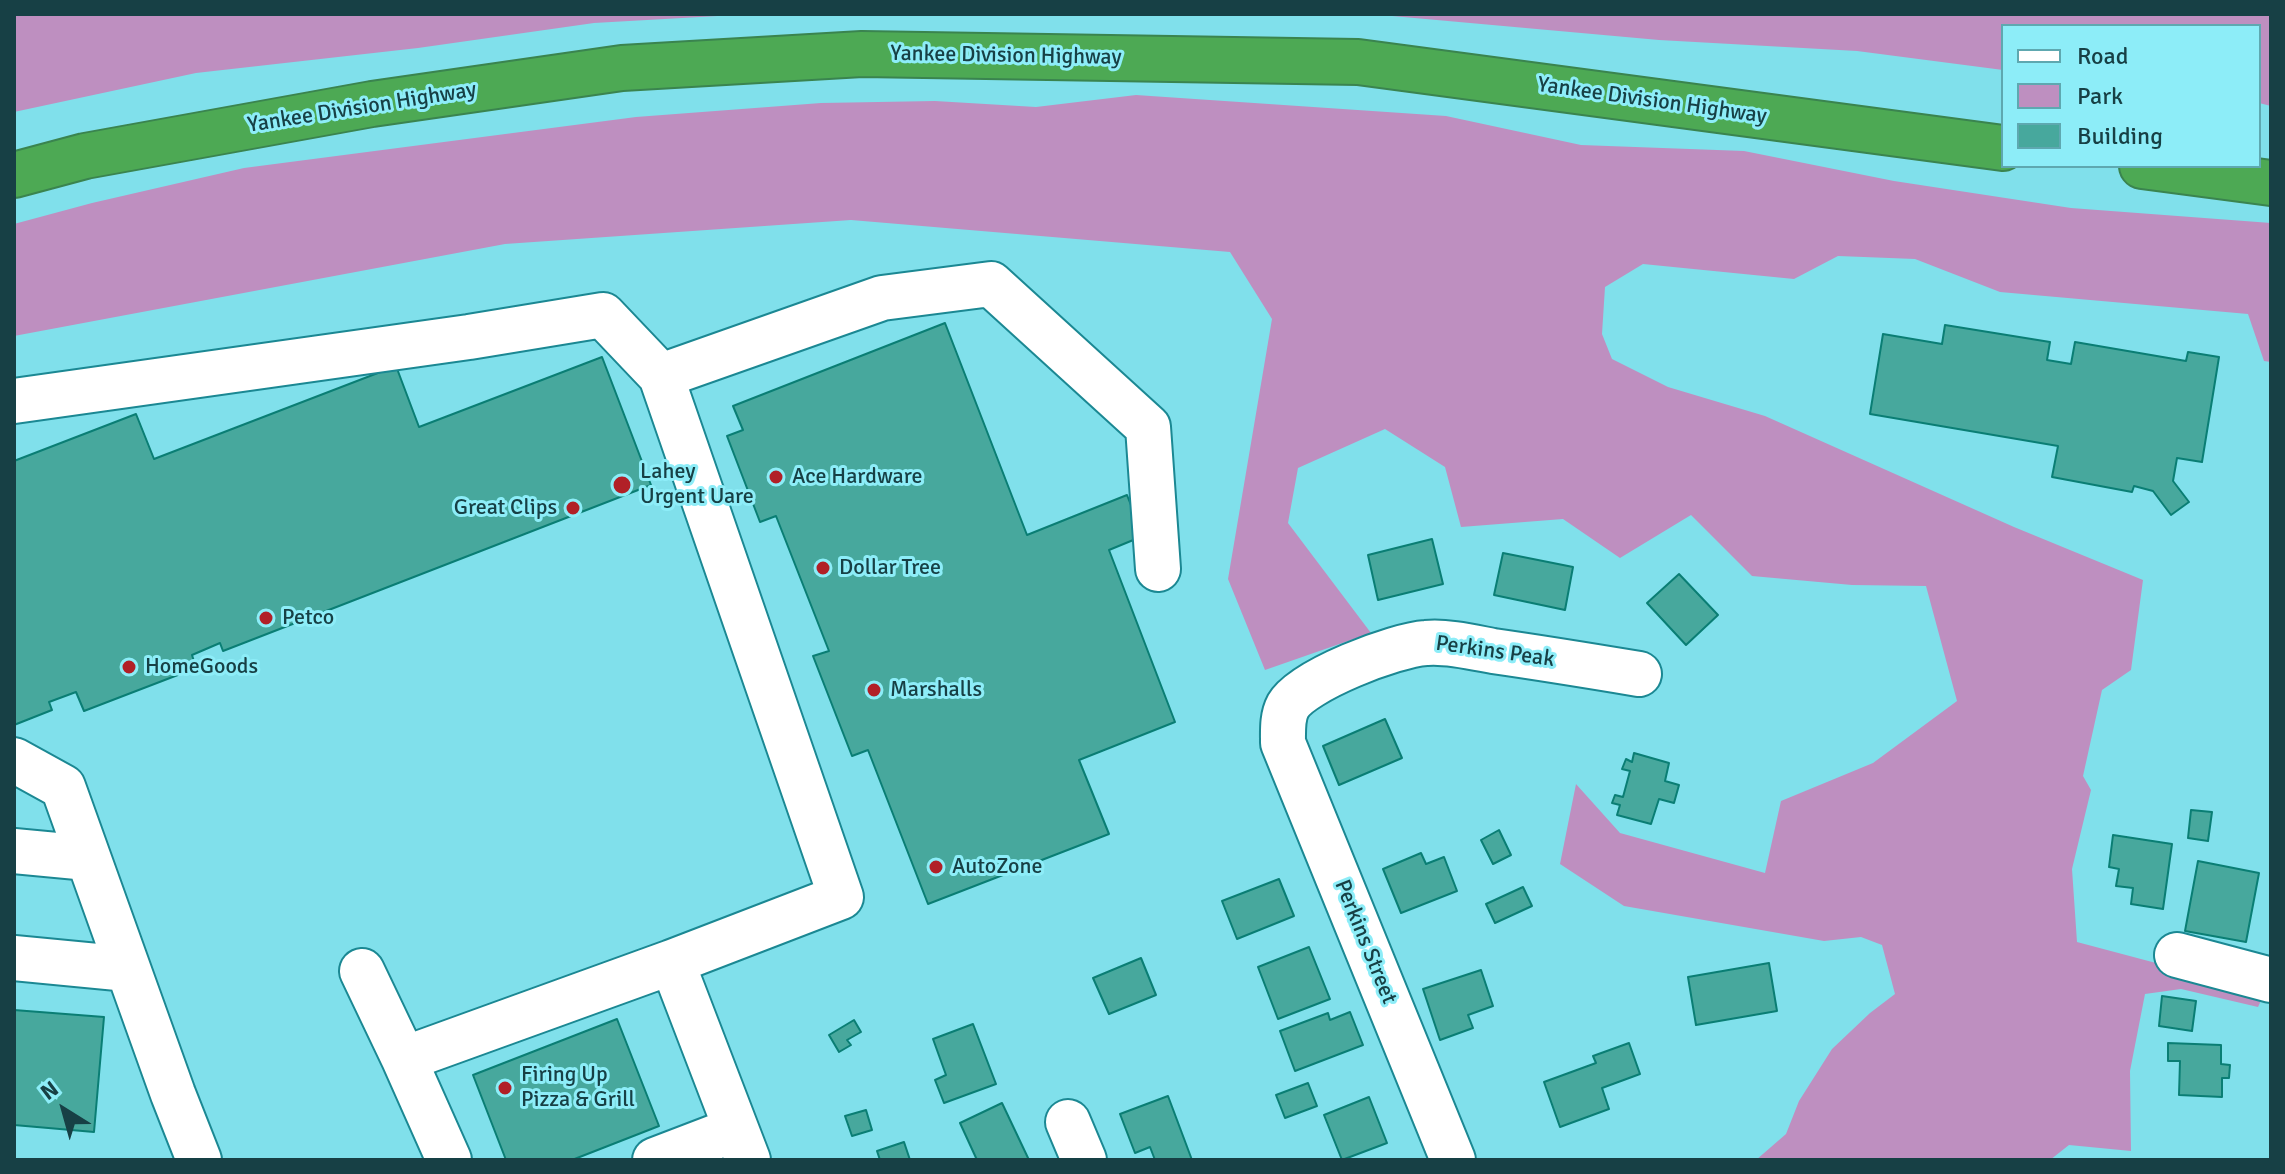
<!DOCTYPE html>
<html>
<head>
<meta charset="utf-8">
<style>
	body { margin:0 }
	#map { position:relative; width:2285px; height:1174px; overflow:hidden; background:#80e0eb; font-family:Signika,sans-serif }
	canvas { display:block }
	.frame { position:absolute; inset:0; border:16px solid #174045; pointer-events:none }
	.legend { position:absolute; left:2001px; top:24px; width:260px; height:144px; box-sizing:border-box; background:#8dedf8; border:2px solid #5ea8b0; margin:0; padding:10px 14px; list-style:none; font-size:24px; color:#174045 }
	.legend li { display:flex; align-items:center; gap:16px; height:40px }
	.legend b { width:40px; border:2px solid #5ea8b0 }
	.north { position:absolute; left:24px; top:1070px; width:80px; height:80px; -webkit-text-stroke:6px #8dedf8; paint-order:stroke; rotate:323deg; font-size:22px; font-weight:700; line-height:32px; text-align:center; color:#174045 }
	.north::after { content:''; display:block; margin:auto; width:28px; height:36px; background:#174045; clip-path:polygon(50% 0,100% 100%,50% 72%,0 100%) }
</style>
</head>
<body>
<div id="map">
<canvas width="2285" height="1174"></canvas>
<div class="frame"></div>
<ul class="legend">
<li><b style="height:10px;background:#fff"></b>Road</li>
<li><b style="height:22px;background:#be8fc0"></b>Park</li>
<li><b style="height:22px;background:#47a89d"></b>Building</li>
</ul>
<div class="north">N</div>
</div>
<script>
const context = document.querySelector('canvas').getContext('2d');
context.lineJoin = 'round';
function fill(path, color) { context.fillStyle = color; context.fill(path, 'evenodd'); }
function stroke(path, color, width, dash) { context.strokeStyle = color; context.lineWidth = width; context.lineCap = dash ? 'butt' : 'round'; context.setLineDash(dash || []); context.stroke(path); }
function write(font, color, halo, rows, align = 'center') {
  context.font = font + ' Signika,sans-serif'; context.lineWidth = 6; context.setLineDash([]); context.textBaseline = 'middle'; context.strokeStyle = halo; context.fillStyle = color; for (const [text, x, y, turn = 0] of rows) {
    context.save(); context.translate(x, y); context.rotate((+turn || 0) * Math.PI / 180); context.textAlign = isNaN(turn) ? turn : align; if (halo) context.strokeText(text, 0, 0); context.fillText(text, 0, 0); context.restore();
  }
}
const green = new Path2D(`
	M14,14H753L594,23L418,48L196,73L14,112Z
	M1370,14H2271V106L2259,103V26H2003V70L1857,51L1659,40Z
	M1136,95L1446,116L1581,145L1744,151L1894,181L2071,208L2271,223V362L2264,361L2248,314L2000,292L1915,259L1838,256L1794,279L1643,264L1605,287L1602,334L1612,359L1668,387L1765,416L2014,527L2143,580L2131,670L2102,690L2083,776L2091,790L2072,869L2077,942L2265,992L2258,1007L2181,989L2145,994L2130,1071L2131,1151L2069,1145L2050,1160H1756L1786,1134L1799,1101L1832,1049L1870,1013L1895,994L1882,945L1861,937L1824,941L1624,906L1560,864L1576,784L1620,833L1765,873L1781,801L1873,763L1957,701L1926,586L1852,585L1752,576L1691,515L1620,558L1563,519L1461,527L1445,467L1385,429L1298,468L1288,523L1371,633L1265,670L1228,579L1272,319L1230,252L851,220L505,244L14,336V224L92,203L244,168L636,117L821,103L935,101L1036,107Z`);
const building = new Path2D(`
	M945,323L1027,535L1127,495L1143,536L1109,550L1175,722L1079,760L1109,834L928,904L868,750L852,756L813,656L829,651L776,516L760,522L727,436L743,430L733,406Z
	M1945,325L2050,342L2047,360L2071,364L2075,342L2186,361L2188,352L2219,357L2202,462L2177,458L2173,481L2189,502L2171,515L2153,491L2134,486L2132,492L2052,477L2058,446L1870,414L1883,334L1942,344Z
	M602,357L651,485L223,651L220,643L192,655L196,668L84,711L76,692L49,702L52,710L14,725V461L136,414L154,459L396,366L419,427Z
	M1432,539L1443,584L1378,600L1368,555Z
	M1503,553L1573,567L1565,610L1494,595Z
	M1679,574L1718,615L1686,645L1647,603Z
	M1385,719L1402,758L1339,785L1323,746Z
	M1634,753L1669,763L1665,781L1679,785L1674,803L1659,799L1651,824L1617,815L1620,805L1612,803L1615,795L1623,797L1630,771L1622,769L1626,759L1632,762Z
	M2191,810L2212,812L2208,841L2188,838Z
	M1499,830L1511,855L1493,864L1481,840Z
	M2113,835L2172,844L2163,909L2131,904L2133,888L2116,886L2119,869L2109,867Z
	M1421,853L1426,864L1444,857L1457,891L1401,913L1383,869Z
	M2198,861L2259,873L2246,942L2185,931Z
	M1279,879L1294,916L1237,939L1222,901Z
	M1523,887L1532,906L1495,923L1486,904Z
	M1309,947L1330,999L1278,1019L1258,967Z
	M1141,958L1156,995L1109,1014L1093,978Z
	M1769,963L1777,1011L1696,1025L1688,977Z
	M1481,970L1493,1006L1468,1015L1473,1028L1440,1040L1423,989Z
	M2162,996L2196,1001L2192,1031L2159,1026Z
	M14,1010L104,1017L94,1132L14,1125Z
	M1350,1012L1363,1045L1295,1071L1280,1031L1328,1013L1330,1020Z
	M617,1019L659,1126L572,1160H506L473,1075Z
	M854,1020L861,1032L847,1040L851,1045L839,1052L829,1035Z
	M973,1024L996,1084L944,1103L935,1080L946,1075L933,1039Z
	M1629,1043L1640,1074L1602,1088L1609,1109L1560,1127L1544,1082L1596,1063L1593,1056Z
	M2168,1043L2221,1045V1064L2230,1065L2229,1078H2222V1097L2179,1095L2180,1061H2168Z
	M1308,1083L1317,1106L1285,1118L1276,1095Z
	M1168,1096L1192,1160H1155L1150,1147L1135,1153L1120,1114Z
	M1369,1097L1387,1143L1342,1160L1324,1115Z
	M1002,1103L1029,1160H977L960,1123Z
	M866,1110L872,1130L852,1136L845,1116Z
	M904,1142L910,1160H880L877,1151Z`);
const minor = new Path2D(`
	M661,376L882,298L991,284L1148,427L1158,569
	M14,401L469,337L603,315L661,376L841,897L672,962L748,1160
	M14,760L63,787L173,1094L199,1160
	M14,851L88,858
	M2177,955L2271,980
	M14,958L128,969
	M362,971L404,1059
	M1068,1122L1084,1160
	M449,1160L404,1059L672,962
	M655,1160L736,1129
	M1453,1160L1283,743C1283,731 1282,717 1288,706C1303,680 1395,645 1426,643C1447,641 1472,647 1493,651C1542,658 1591,666 1639,674`);
const highway = new Path2D(`
	M2142,166L2271,183
	M14,175L85,156L372,104L622,68L862,54L1358,62L2003,148`);
const markers = [
	[776,477,8,"#b12027"],
	[622,485,10,"#b12027"],
	[573,508,8,"#b12027"],
	[823,568,8,"#b12027"],
	[266,618,8,"#b12027"],
	[129,667,8,"#b12027"],
	[874,690,8,"#b12027"],
	[936,867,8,"#b12027"],
	[505,1088,8,"#b12027"]
];
const streetNames = [
	["Yankee Division Highway",1006,56,1],
	["Yankee Division Highway",1652,101,8],
	["Yankee Division Highway",362,108,-9],
	["Perkins Peak",1495,652,8],
	["Perkins Street",1365,942,68]
];
const poiNames = [
	["Lahey",640,472],
	["Urgent Uare",640,497],
	["Ace Hardware",792,477],
	["Great Clips",557,508,"right"],
	["Dollar Tree",839,568],
	["Petco",282,618],
	["HomeGoods",145,667],
	["Marshalls",890,690],
	["AutoZone",952,867],
	["Firing Up",521,1075],
	["Pizza & Grill",521,1100]
];
fill(green, '#be8fc0');
fill(building, '#47a89d');
stroke(building, '#0a7e74', 2);
stroke(minor, '#1b8893', 48);
stroke(highway, '#3a844f', 48);
stroke(minor, '#fff', 44);
stroke(highway, '#4da954', 44);
for (const [x, y, r, color] of markers) { const dot = new Path2D(); dot.arc(x, y, r, 0, 2 * Math.PI); context.fillStyle = color; context.fill(dot); stroke(dot, '#8dedf8', 3); }
write('22px', '#174045', '#8dedf8', streetNames);
write('22px', '#174045', '#8dedf8', poiNames, 'left');
</script>
</body>
</html>
